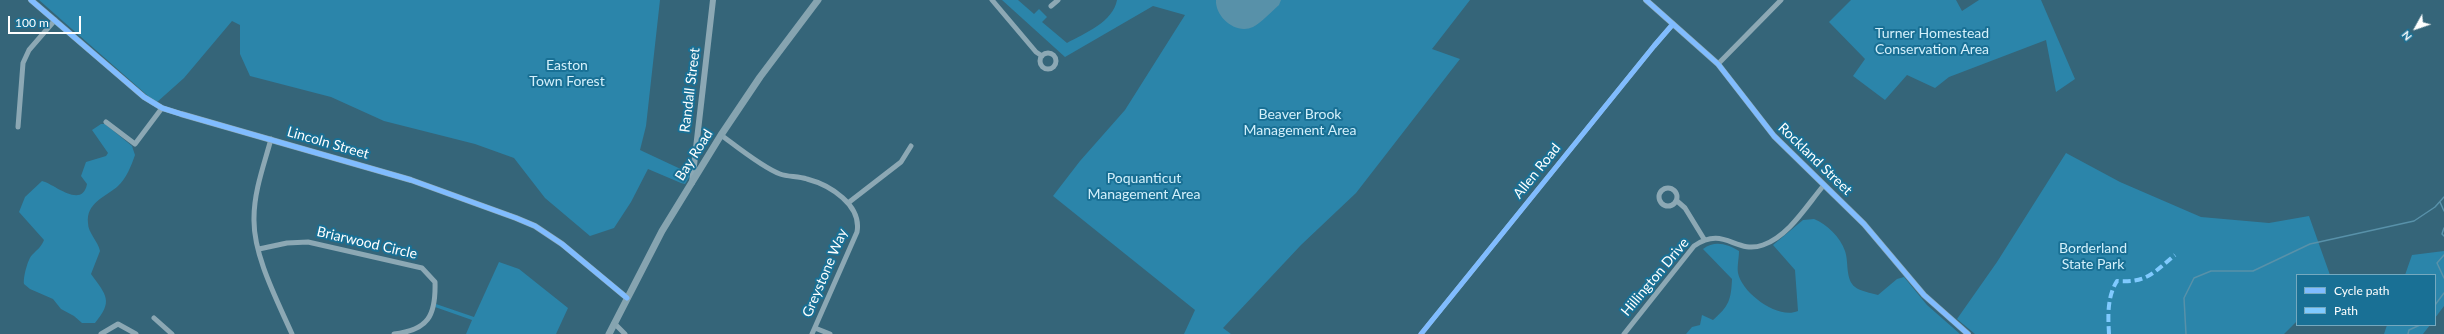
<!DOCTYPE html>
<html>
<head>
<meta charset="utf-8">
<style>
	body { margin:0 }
	#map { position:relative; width:2444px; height:334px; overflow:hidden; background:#356579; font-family:Lato,sans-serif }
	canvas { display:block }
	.legend { position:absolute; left:2296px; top:274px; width:140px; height:52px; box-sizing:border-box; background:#197095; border:1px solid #75a9bf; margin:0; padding:5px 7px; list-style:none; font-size:12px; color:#fff }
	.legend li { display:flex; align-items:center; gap:8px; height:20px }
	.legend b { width:20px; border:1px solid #75a9bf }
	.north { position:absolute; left:2396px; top:8px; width:40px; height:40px; -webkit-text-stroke:3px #197095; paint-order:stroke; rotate:230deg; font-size:11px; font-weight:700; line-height:16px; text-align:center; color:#fff }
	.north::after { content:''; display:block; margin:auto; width:14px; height:18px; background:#fff; clip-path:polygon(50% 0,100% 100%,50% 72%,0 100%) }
	.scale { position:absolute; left:8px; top:16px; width:73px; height:18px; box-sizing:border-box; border:2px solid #fff; border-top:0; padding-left:5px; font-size:12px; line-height:14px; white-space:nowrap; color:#fff; -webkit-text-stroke:3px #197095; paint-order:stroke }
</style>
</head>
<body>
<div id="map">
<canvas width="2444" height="334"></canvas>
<ul class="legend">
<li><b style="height:5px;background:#80bcff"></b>Cycle path</li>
<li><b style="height:5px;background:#80caff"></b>Path</li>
</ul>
<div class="north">N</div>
<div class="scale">100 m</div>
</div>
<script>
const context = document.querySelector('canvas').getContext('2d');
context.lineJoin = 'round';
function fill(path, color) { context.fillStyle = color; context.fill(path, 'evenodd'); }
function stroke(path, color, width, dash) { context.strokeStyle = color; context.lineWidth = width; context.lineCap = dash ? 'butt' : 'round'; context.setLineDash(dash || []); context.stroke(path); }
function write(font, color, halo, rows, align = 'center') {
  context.font = font + ' Lato,sans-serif'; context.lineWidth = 4; context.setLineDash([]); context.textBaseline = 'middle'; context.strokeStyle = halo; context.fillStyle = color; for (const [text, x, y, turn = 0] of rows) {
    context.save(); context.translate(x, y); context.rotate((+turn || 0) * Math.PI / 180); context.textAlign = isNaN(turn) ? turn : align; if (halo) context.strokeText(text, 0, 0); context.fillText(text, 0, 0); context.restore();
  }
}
const green = new Path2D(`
	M39,0H660L646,126L640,150L687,172L686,174L690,176L685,184L681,183L648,169L631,202L614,228L590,236L545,198L514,158L475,144L384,121L331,97L250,76L240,54V25L232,21L184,78L156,103Z
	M1002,0H1018L1034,14L1039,9L1047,17L1042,22L1067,43C1085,33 1113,22 1117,0H1470L1432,49L1460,59L1356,193L1301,245L1223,328L1231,334H1184L1195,310L1053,196L1080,161L1125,110L1185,15L1153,6L1065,57Z
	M1851,0H1956L1962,11L1979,0H2041L2075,79L2056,92L2046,40L1949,77L1935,88L1907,75L1885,100L1853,76L1865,59L1829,22Z
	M101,124H105L132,146L135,155C131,166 127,178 117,187C105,197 86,203 88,223C88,233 98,241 100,251L91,274C107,296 113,301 95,323H82L74,316L61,309L53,299L30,289L24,284C23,277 28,259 32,255C38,249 41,247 44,240L19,212L25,197L42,181C53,183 82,210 87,184L81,176L86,162L106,156L108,153L92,130Z
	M2066,153L2120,182L2201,217L2269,223L2309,216L2330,275H2297V321L2284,334H1975L1957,319L1997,262Z
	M1814,219C1827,224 1840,237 1845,251C1849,262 1845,279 1855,287C1860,291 1871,293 1878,295L1897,279L1904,277L1927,305L1960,334H1686L1692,327L1700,325L1702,315L1713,320C1729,306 1731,300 1732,279L1703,249C1715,240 1727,244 1739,251C1739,258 1737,266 1738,273C1742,293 1778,320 1798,311L1795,270L1773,245L1803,220Z
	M2444,251V306L2435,318V275H2405L2412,255Z
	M499,262L519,269L568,308L556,334H466L472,320L435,307L436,304L474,317Z
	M2387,325H2430L2423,334H2384Z`);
const water = new Path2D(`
	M1216,0H1281L1279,5C1271,12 1262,22 1253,27C1236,35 1215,17 1216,0Z`);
const stream = new Path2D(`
	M2440,202L2444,211
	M2444,228L2442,234L2444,236
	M2444,255L2437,263L2444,278
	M2435,305L2444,293
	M2186,334L2184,298L2194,278L2211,271H2253L2310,244L2414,221L2435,207L2444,197
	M2408,334L2409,330L2420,325`);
const minor = new Path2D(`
	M992,0L1036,52L1042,56
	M1051,6L1058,0
	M1040 61a8 8 0 1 1 16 0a8 8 0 1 1-16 0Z
	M1718,64L1781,0
	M106,122L135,144L162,108
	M18,127L23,63L29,50L55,20
	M721,135C736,146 763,168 780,174C788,177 798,176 807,179C830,185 862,205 857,232L812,334
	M271,139C264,165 254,191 254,218C253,255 277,300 292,334
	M1659 197a9 9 0 1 1 18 0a9 9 0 1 1-18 0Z
	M1677,201L1685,208L1704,239
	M848,203L901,162L911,146
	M259,249L287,243L308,242L422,268L435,282C436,316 428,330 394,334
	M154,318L172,334
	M614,323L625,334
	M815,328L830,334
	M101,334L118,324L136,334
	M1421,334L1654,46L1673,24
	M1624,334L1694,246C1725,225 1735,255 1763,245C1789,236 1807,205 1824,185`);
const tertiary = new Path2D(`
	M31,0L144,97L162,108L181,114L411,180L516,218L535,226L562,244L627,298
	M1646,0L1718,64L1774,136L1864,224L1924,295L1968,334
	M692,183L713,0`);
const secondary = new Path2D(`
	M609,334L662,231L721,135L760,77L818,0`);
const quiet = new Path2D(`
	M2109,334C2108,316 2107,297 2117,281C2147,283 2153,273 2175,255`);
const cycleway = new Path2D(`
	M31,0L144,97L162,108L181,114L411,180L516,218L535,226L562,244L627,298
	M1646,0L1718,64L1774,136L1864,224L1924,295L1968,334
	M1421,334L1654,46L1673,24`);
const parkNames = [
	["Turner Homestead",1932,33],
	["Conservation Area",1932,49],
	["Easton",567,65],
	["Town Forest",567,81],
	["Beaver Brook",1300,114],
	["Management Area",1300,130],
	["Poquanticut",1144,178],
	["Management Area",1144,194],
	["Borderland",2093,248],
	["State Park",2093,264]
];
const streetNames = [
	["Randall Street",690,90,-83],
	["Lincoln Street",328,143,16],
	["Bay Road",694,155,-58],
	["Rockland Street",1815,159,44],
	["Allen Road",1537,171,-51],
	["Briarwood Circle",367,243,13],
	["Greystone Way",825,273,-67],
	["Hillington Drive",1655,277,-50]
];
fill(green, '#2b85aa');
fill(water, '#5891a9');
stroke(stream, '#5891a9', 1.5);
stroke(minor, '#8ca8b4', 5);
stroke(tertiary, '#8ca8b4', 6);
stroke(secondary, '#86a4b0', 7);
stroke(quiet, '#80caff', 4, [8, 4]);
stroke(cycleway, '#80bcff', 5);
write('14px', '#d3f0fb', '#197095', parkNames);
write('14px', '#fff', '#197095', streetNames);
</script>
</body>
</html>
